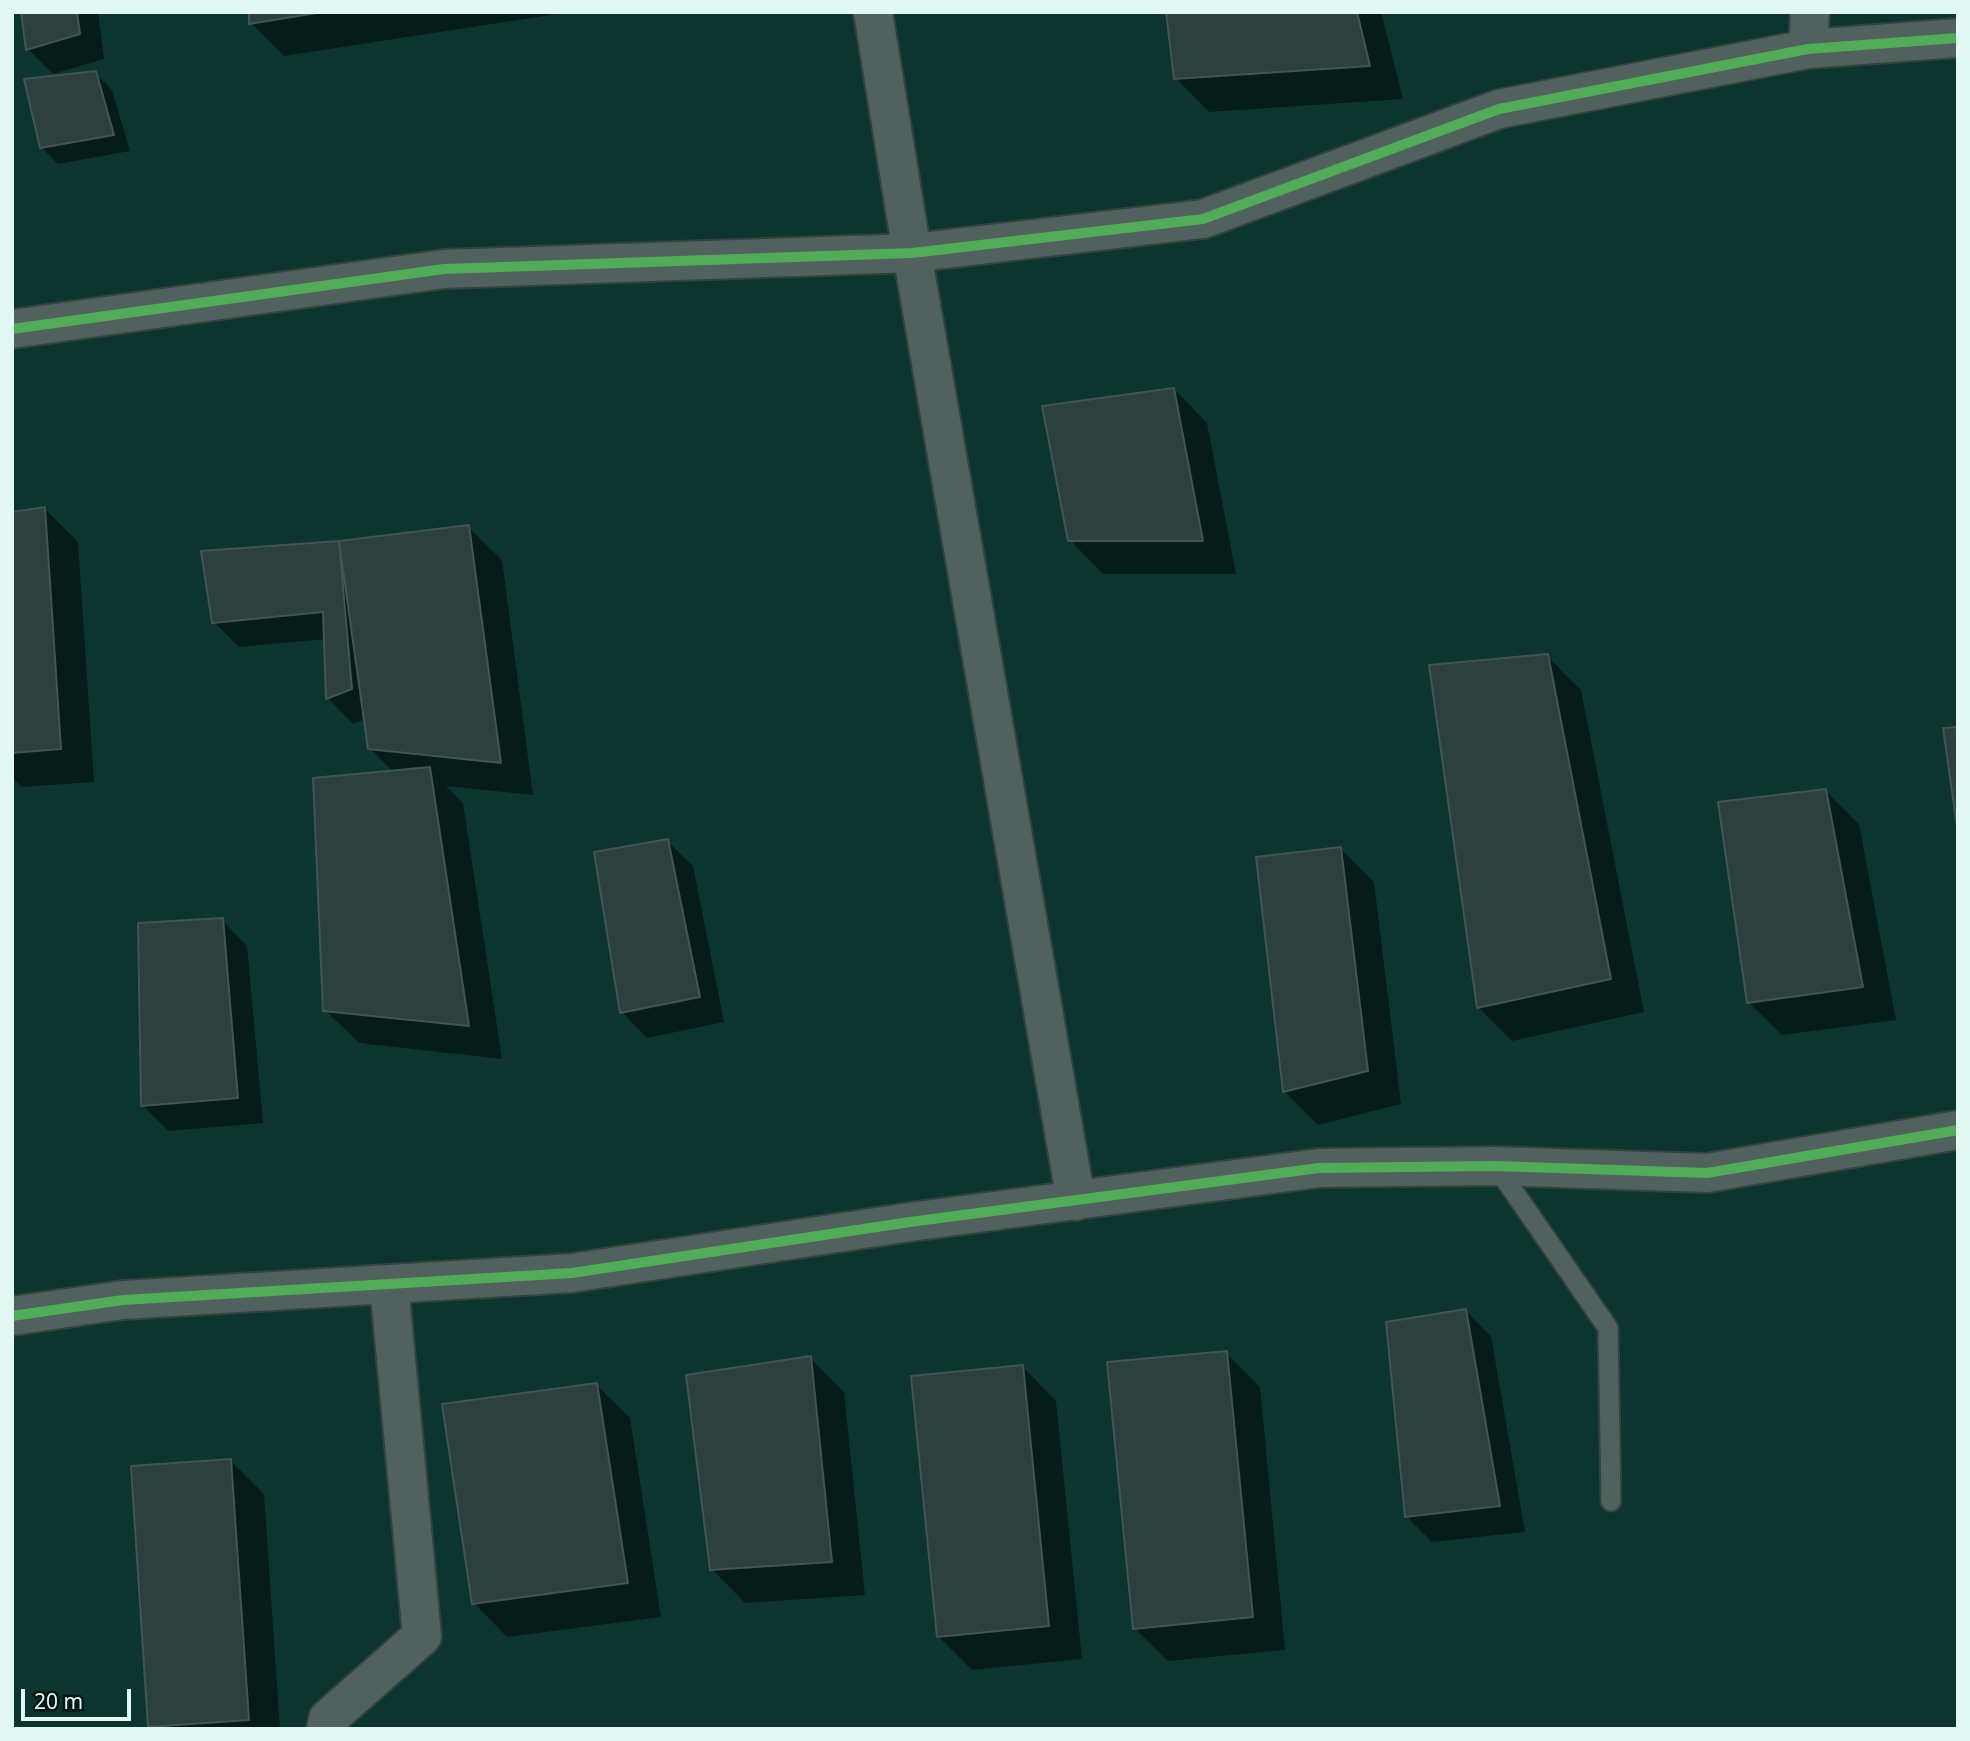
<!DOCTYPE html>
<html>
<head>
<meta charset="utf-8">
<style>
	body { margin:0 }
	#map { position:relative; width:1970px; height:1741px; overflow:hidden; background:#0e2823; font-family:"Noto Sans",sans-serif }
	canvas { display:block }
	.frame { position:absolute; inset:0; border:14px solid #e2f8f3; pointer-events:none }
	.scale { position:absolute; left:21px; top:1689px; width:110px; height:32px; box-sizing:border-box; border:4px solid #e2f8f3; border-top:0; padding-left:9px; font-size:21px; line-height:24px; white-space:nowrap; color:#e2f8f3; -webkit-text-stroke:5px #051613; paint-order:stroke }
</style>
</head>
<body>
<div id="map">
<canvas width="1970" height="1741"></canvas>
<div class="frame"></div>
<div class="scale">20 m</div>
</div>
<script>
const context = document.querySelector('canvas').getContext('2d');
context.lineJoin = 'round';
function fill(path, color) { context.fillStyle = color; context.fill(path, 'evenodd'); }
function stroke(path, color, width, dash) { context.strokeStyle = color; context.lineWidth = width; context.lineCap = dash ? 'butt' : 'round'; context.setLineDash(dash || []); context.stroke(path); }
const built = new Path2D(`
	M12,12H1958V1729H12Z`);
const shadow = new Path2D(`
	M23,12H98L104,59L53,74L28,49Z
	M251,12H570L284,56L251,23Z
	M1167,12H1381L1403,99L1209,112L1176,78Z
	M95,73L112,90L130,151L58,164L41,147Z
	M1174,389L1207,423L1236,574H1103L1070,540Z
	M45,509L78,542L94,782L22,787L12,778V514Z
	M468,527L502,560L533,795L446,786L463,803L502,1059L359,1043L325,1010L394,773L370,748L366,719L353,724L328,698L326,639L239,647L214,622L203,553L339,543Z
	M1547,656L1581,690L1644,1012L1512,1041L1478,1007Z
	M1826,791L1859,824L1896,1020L1782,1035L1748,1002Z
	M667,841L693,866L724,1022L647,1038L622,1012Z
	M1341,849L1374,882L1401,1104L1318,1125L1285,1092Z
	M222,920L247,946L263,1123L168,1131L142,1105Z
	M1465,1310L1491,1336L1525,1532L1432,1542L1407,1517Z
	M1226,1353L1260,1387L1285,1650L1168,1661L1134,1628Z
	M810,1358L844,1392L865,1595L745,1603L712,1569Z
	M1023,1367L1056,1401L1082,1659L972,1670L938,1636Z
	M596,1384L630,1418L661,1617L507,1637L474,1603Z
	M231,1461L264,1494L280,1729H152L150,1726Z`);
const building = new Path2D(`
	M21,12H77L80,34L26,50Z
	M249,12H323L249,24Z
	M1166,12H1357L1370,66L1174,79Z
	M96,71L114,135L40,148L24,79Z
	M1174,388L1203,541H1068L1042,406Z
	M45,507L61,749L12,753V512Z
	M469,525L501,763L368,749L339,541Z
	M339,541L352,689L326,699L323,612L212,623L201,551Z
	M1548,654L1611,979L1477,1008L1429,665Z
	M1958,727V834L1943,728Z
	M430,767L469,1026L323,1011L313,778Z
	M1826,789L1863,987L1747,1003L1718,802Z
	M668,839L700,997L620,1013L594,852Z
	M1341,847L1368,1071L1283,1092L1256,857Z
	M223,918L238,1098L141,1106L138,923Z
	M1466,1309L1500,1506L1405,1517L1386,1322Z
	M1227,1351L1253,1617L1133,1629L1107,1362Z
	M811,1356L832,1562L710,1570L686,1375Z
	M1023,1365L1049,1626L937,1637L911,1376Z
	M597,1383L628,1583L472,1604L442,1404Z
	M231,1459L249,1720L148,1727L131,1466Z`);
const service = new Path2D(`
	M1496,1166L1608,1328L1611,1501`);
const minor = new Path2D(`
	M873,12L912,253L1076,1201
	M1808,49L1810,12
	M12,329L444,269L912,253L1203,219L1499,109L1808,49L1958,38
	M12,1316L123,1300L572,1273L910,1222L1319,1168L1495,1166L1707,1173L1958,1130
	M326,1729L328,1719L422,1636L389,1284`);
const cycleway = new Path2D(`
	M12,329L444,269L912,253L1203,219L1499,109L1808,49L1958,38
	M12,1316L123,1300L572,1273L910,1222L1319,1168L1495,1166L1707,1173L1958,1130`);
fill(built, '#0d352f');
fill(shadow, '#0007');
fill(building, '#2c413e');
stroke(building, '#415553', 2);
stroke(service, '#32433f', 23);
stroke(minor, '#32433f', 42);
stroke(service, '#50615e', 19);
stroke(minor, '#50615e', 38);
stroke(cycleway, '#51ab58', 10);
</script>
</body>
</html>
